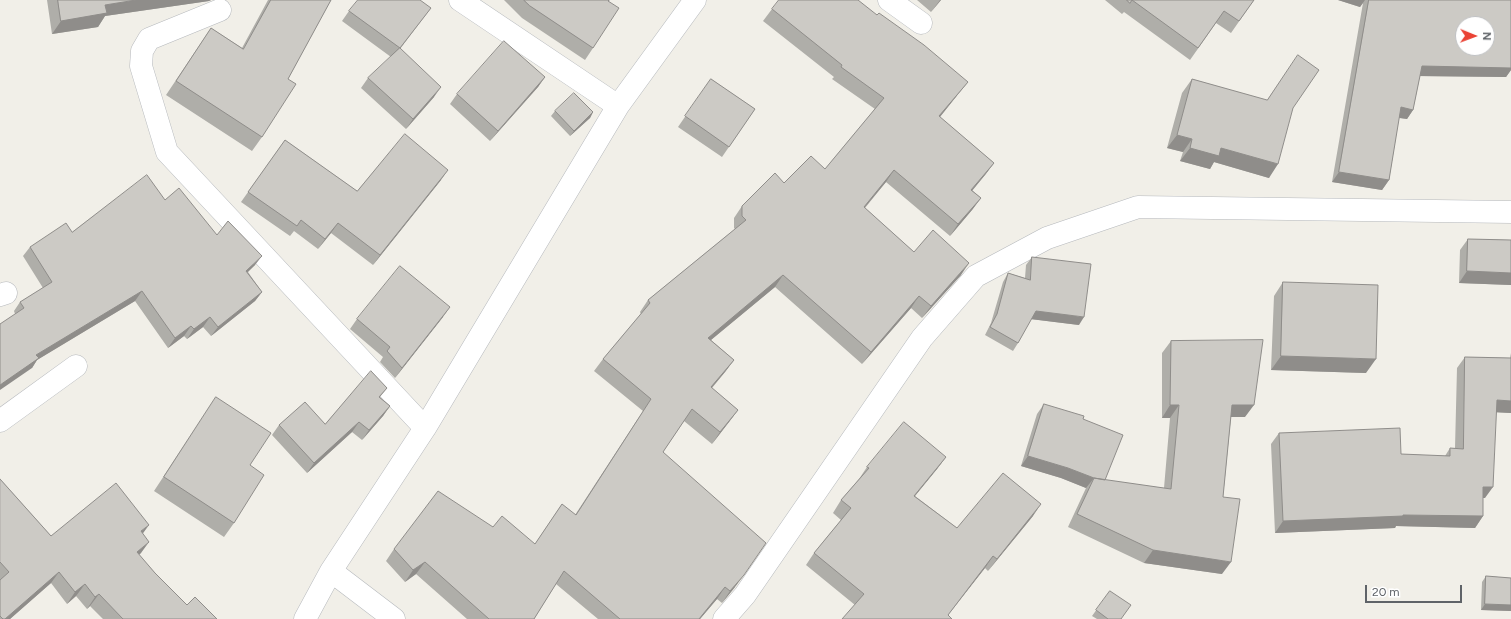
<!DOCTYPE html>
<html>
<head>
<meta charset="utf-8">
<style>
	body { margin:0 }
	#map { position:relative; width:1511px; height:619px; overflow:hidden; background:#f1efe8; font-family:Figtree,sans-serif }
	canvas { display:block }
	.north { position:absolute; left:1455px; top:16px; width:40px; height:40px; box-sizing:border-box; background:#fff; border:1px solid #bfc1c3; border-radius:50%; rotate:91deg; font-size:11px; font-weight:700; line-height:16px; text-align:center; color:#5f6368 }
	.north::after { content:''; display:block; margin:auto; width:14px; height:18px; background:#ea4335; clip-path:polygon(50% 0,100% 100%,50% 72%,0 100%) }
	.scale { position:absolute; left:1365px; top:585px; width:97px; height:18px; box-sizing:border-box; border:2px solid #5f6368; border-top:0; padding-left:5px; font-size:12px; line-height:14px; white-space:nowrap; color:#5f6368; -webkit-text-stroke:3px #fff; paint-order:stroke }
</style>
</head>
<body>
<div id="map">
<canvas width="1511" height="619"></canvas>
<div class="north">N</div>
<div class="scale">20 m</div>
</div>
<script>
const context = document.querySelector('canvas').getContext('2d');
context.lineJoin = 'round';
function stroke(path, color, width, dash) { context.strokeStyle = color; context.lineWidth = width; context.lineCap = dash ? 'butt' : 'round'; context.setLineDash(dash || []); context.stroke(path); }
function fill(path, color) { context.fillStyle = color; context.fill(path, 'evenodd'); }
const minor = new Path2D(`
	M460,0L618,106
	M889,0L921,23
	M220,10L149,39L142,51L141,66L167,152L425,428
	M0,295L6,293
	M0,421L76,366
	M331,571L394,619
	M305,619L331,571L425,428L618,106L695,0
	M724,619L745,595L922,338L976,276L1047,238L1138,207L1511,212`);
const wall = new Path2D(`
	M47,0H211L209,1L105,16L98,27L52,34Z
	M268,0H331L288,79L262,137L252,151L166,95L211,28L242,48Z
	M504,0H610L609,1L593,48L585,60L522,18Z
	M917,0H941L931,12Z
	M1105,0H1254L1231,33L1216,23L1190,60L1124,12L1122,14Z
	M1338,0H1511V70L1506,77L1420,76L1413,110L1407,119L1399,118L1389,180L1382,190L1332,182L1363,3L1360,7Z
	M431,8L400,49L434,97L406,129L361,88L368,78L391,57L342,21L349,11Z
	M772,9L877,15L968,82L959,93L940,117L994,163L985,175L972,190L981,198L972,210L950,236L886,182L865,208L914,252L961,275L922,318L911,308L862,364L775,287L711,340L734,360L725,372L712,388L738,410L729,422L712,444L684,421L663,452L735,587L722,603L717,599L700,619H598L556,584L534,619H467L416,574L405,582L386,561L394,549L493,527L535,544L562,504L575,515L643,411L594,371L603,359L641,314L640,312L648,300L735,229L734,228V218L742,206L784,183L825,169L875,109L832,79L834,77L763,21Z
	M545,77L538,87L490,141L450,104L457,94Z
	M711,79L755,109L722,157L678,127Z
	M1192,79L1293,108L1269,178L1214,162L1210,169L1180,161L1183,152L1167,148L1182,93Z
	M555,111L593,112L590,118L570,136L551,116Z
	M285,140L357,191L441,180L373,265L331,233L318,249L294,231L290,236L241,202Z
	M165,200L217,235L255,265L248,272L262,292L255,301L211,336L203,327L187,339L184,336L168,348L135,301L37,360L32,368L15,314L14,311L20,302L43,288L23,256L30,247Z
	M1468,239L1511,240V285L1459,283L1460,250Z
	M1032,257L1079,325L1031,319L1018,343L1013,351L985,335L991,323L1003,282L1008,273L1025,278L1026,265Z
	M1283,282L1366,373L1271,370L1274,296Z
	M443,317L395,378L380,362L383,357L350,329L357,319Z
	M1171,341L1245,417H1231L1223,497L1222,574L1144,563L1068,527L1086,488L1061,478L1021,466L1037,414L1044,404L1083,419L1105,480L1164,488L1170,418H1162V353Z
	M1511,353V413L1496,412L1485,498H1483V516L1475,528L1396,526L1395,528L1275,533L1271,444L1279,433L1401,454L1445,456L1450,448H1455L1457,368L1465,357L1510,358Z
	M387,388L380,397L390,406L383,416L362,440L352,432L307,473L272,435L279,425L325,424Z
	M216,397L250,465L234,523L224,537L154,491Z
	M946,457L937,469L915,496L957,528L1033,516L988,571L985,568L948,615L855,605L806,565L814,553L841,520L833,513L841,500L859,479L867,467Z
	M0,479L51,536L143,534L141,553L139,555L155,573L187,605L217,619H103L90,606L87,609L76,596L67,604L51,583L10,619H0Z
	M1486,576L1511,578V611L1481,610L1482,582Z
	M1110,591L1121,619H1097L1092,616Z`);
const shadedWall = new Path2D(`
	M136,0H211L209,1L105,16L98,27L52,34L61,21L105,5Z
	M940,0H941L931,12Z
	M1338,0H1365L1360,7Z
	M1511,62V70L1506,77L1415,76L1422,66Z
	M545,77L538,87L490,141L498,131Z
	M968,82L959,93L931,128L939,116Z
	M441,87L434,97L406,129L413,119Z
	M1401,107L1413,110L1407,119L1394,117Z
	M593,112L590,118L570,136L574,131Z
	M1177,135L1192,139L1183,152L1167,148Z
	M1190,148H1221L1278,164L1269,178L1214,162L1210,169L1180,161Z
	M994,163L985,175L963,202L971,190Z
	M448,170L441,180L373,265L380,255Z
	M894,170L886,182L855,219L864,207Z
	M1339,172L1389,180L1382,190L1332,182Z
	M981,198L972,210L950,236L958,224Z
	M338,223L331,233L318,249L325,239Z
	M262,256L255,265L239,280L246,271Z
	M969,263L961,275L922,318L931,306Z
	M1467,271L1511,273V285L1459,283Z
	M783,275L775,287L700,349L708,338Z
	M142,291L135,301L37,360L32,368L0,390V385L36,355Z
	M262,292L255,301L211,336L218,327Z
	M919,296L911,308L862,364L871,352Z
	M450,307L443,317L395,378L402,368Z
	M1036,311L1084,317L1079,325L1030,319Z
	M210,317L203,327L187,339L194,329Z
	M191,326L184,336L168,348L175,338Z
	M1281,356L1376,359L1366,373L1271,370Z
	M734,360L725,372L702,399L711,387Z
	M1497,400L1511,401V413L1489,412Z
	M1170,405H1179L1170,418H1162Z
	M1232,405H1254L1245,417H1223Z
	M390,406L383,416L362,440L369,430Z
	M738,410L729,422L712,444L720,432Z
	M359,422L352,432L307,473L314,463Z
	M1028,456L1068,468L1094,478L1086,488L1061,478L1021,466Z
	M946,457L937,469L905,508L914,496Z
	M1483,487H1493L1485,498H1475Z
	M1041,504L1033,516L988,571L997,559Z
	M1403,515L1483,516L1475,528L1396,526L1395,528L1275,533L1283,521Z
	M149,525L141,536V531Z
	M149,542L141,553L128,563L137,552Z
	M1153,550L1231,562L1222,574L1144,563Z
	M993,556L985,568L945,619Z
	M425,562L416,574L405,582L413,570Z
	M59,572L51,583L10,619H5Z
	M744,575L735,587L722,603L730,591Z
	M85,584L76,596L67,604L75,592Z
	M725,587L717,599L700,619H699Z
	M99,594L90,606L87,609L95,597Z
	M1485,604L1511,605V611L1481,610Z`);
const building = new Path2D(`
	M58,0H136L105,5L107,13L61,21Z
	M271,0H331L288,79L296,84L262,137L176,81L211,28L243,49Z
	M358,0H420L431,8L400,48L349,11Z
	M524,0H609L608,1L619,8L593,48L530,6Z
	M779,0H858L877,15L879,13L924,45L968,82L939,116L994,163L971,190L981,198L958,224L894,170L864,207L914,252L933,230L969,263L931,306L919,296L871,352L783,275L708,338L734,360L711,387L738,410L720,432L692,409L663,452L766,543L744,575L730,591L725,587L699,619H620L564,571L534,619H489L425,562L413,570L394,549L438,491L493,527L502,516L535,544L562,504L576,515L651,399L603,359L650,303L648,300L746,220L742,216V206L775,173L784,183L811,156L825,169L884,98L841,67L842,65L772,9Z
	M1127,0H1254L1239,21L1224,11L1198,48L1132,0L1130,3Z
	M1369,0H1511V68L1422,66L1413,110L1401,107L1389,180L1339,172ZM1463,24H1487V48H1463Z
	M504,41L545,77L498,131L457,94Z
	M400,48L441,87L413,119L368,78Z
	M1298,55L1319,70L1293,108L1278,164L1221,148L1219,156L1190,148L1192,139L1177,135L1192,79L1267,100Z
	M711,79L755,109L729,147L685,116Z
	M574,93L593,112L574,131L555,111Z
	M405,134L448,170L380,255L338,223L325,239L301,220L297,226L248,192L285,140L357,191Z
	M147,175L165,200L179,188L217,235L228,221L262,256L246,271L262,292L218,327L210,317L194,329L191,326L175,338L142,291L36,355L39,358L0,385V324L24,308L20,302L52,282L30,247L66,223L72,232Z
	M1468,239L1511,240V273L1467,271Z
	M1032,257L1091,264L1084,317L1036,311L1018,343L990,327L997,314L1008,273L1030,280Z
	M400,266L450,307L402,368L387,351L390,347L357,319Z
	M1283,282L1378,285L1376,359L1281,356Z
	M1263,340L1254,405H1232L1223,497L1240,499L1231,562L1153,550L1077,514L1094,478L1171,489L1179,405H1170L1171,341Z
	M1465,357L1511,358V401L1497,400L1493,487H1483V516L1403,515V516L1283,521L1279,433L1400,428L1401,454L1450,456V448L1463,449Z
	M371,371L387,388L379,397L390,406L369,430L359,422L314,463L279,425L305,402L325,424Z
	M216,397L271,433L250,465L264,475L234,523L164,477Z
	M1044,404L1084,416L1083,419L1123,435L1105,480L1094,478L1068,468L1028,456Z
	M904,422L946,457L914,496L957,528L1003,473L1041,504L997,559L993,556L948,615L952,619H842L864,594L814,553L851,508L841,500L869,468L867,467Z
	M0,479L51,536L116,483L149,525L141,531L149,542L137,552L155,573L187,605L195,597L217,619H123L99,594L95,597L85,584L75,592L59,572L5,619H3L0,616V580L9,572L0,562Z
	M1486,576L1511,578V605L1485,604Z
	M1110,591L1131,605L1121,619H1108L1096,610Z`);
stroke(minor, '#b5b8bc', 23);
stroke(minor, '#fff', 22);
fill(wall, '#afaea9');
fill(shadedWall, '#8f8d8a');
fill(building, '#cccac5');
stroke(building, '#8f8d8a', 1);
</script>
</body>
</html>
